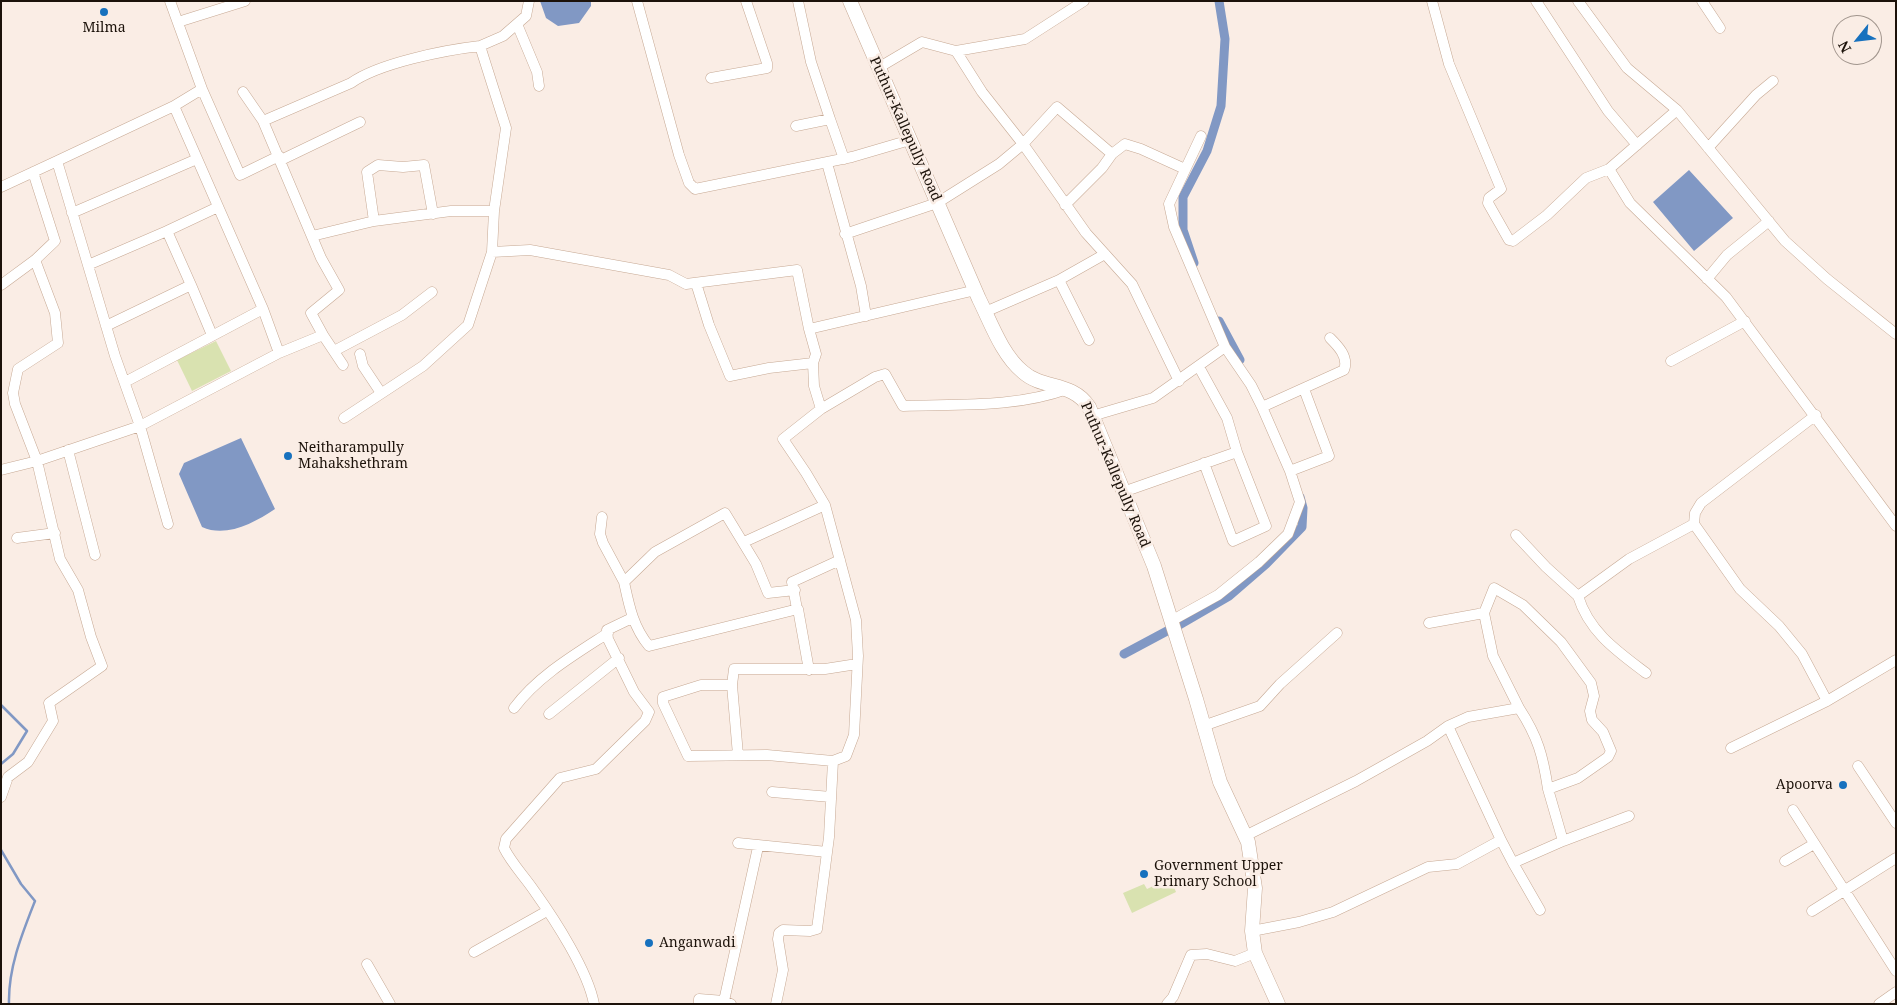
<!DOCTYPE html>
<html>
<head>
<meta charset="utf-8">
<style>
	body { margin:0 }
	#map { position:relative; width:1897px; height:1005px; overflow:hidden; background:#faede5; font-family:"Noto Serif",serif }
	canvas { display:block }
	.frame { position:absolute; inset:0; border:2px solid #1c120a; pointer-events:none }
	.north { position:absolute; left:1832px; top:15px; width:50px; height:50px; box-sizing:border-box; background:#faede5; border:1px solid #a1958d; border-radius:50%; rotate:241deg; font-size:14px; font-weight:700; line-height:20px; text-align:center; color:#1c120a }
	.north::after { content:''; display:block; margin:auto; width:18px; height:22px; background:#1771be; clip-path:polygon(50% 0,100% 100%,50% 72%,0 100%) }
</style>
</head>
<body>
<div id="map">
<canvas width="1897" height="1005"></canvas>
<div class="frame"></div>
<div class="north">N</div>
</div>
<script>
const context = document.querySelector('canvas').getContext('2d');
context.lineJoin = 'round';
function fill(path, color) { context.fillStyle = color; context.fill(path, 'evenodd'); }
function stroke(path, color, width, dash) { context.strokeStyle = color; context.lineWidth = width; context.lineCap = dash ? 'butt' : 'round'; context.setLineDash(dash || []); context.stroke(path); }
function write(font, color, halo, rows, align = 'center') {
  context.font = font + ' "Noto Serif",serif'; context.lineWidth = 5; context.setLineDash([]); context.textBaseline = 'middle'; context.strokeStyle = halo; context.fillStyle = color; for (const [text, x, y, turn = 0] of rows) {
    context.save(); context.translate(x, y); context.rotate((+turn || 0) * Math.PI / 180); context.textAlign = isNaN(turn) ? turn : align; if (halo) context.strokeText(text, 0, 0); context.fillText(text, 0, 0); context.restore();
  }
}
const green = new Path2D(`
	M216,341L231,371L192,391L177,360Z
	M1170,878L1176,892L1132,913L1123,893L1144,884L1147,889Z`);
const water = new Path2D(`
	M540,1H591V6L579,23L558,26L546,18Z
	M1689,170L1733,218L1694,251L1653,202Z
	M241,438L275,509C254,523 226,538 202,527L179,474L184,463Z`);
const stream = new Path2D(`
	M1,705L27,731L13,754L1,764
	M1,850L21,884L35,901C22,934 8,968 9,1004`);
const canal = new Path2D(`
	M1194,263L1183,230V197L1207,151L1221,106L1225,39L1219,1
	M1219,321L1240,360
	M1179,625L1229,596L1266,564L1302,527L1303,508L1300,497
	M1124,654L1167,631`);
const minor = new Path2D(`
	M529,1L526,16L503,36L480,46L506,128L494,211L492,252L530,250L669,275L686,284L797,270L809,329L976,290
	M637,1L679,155L689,183L695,189L852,157L910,140
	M798,1L811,62L830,119
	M1432,1L1449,64L1501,189L1489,198L1488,203L1509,240L1513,241L1547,215L1586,178L1609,169
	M1536,1L1608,111L1637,145
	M1578,1L1627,68L1677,110L1785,241L1827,279L1896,334
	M1702,1L1720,28
	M178,22L245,1
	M517,24L537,72L539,86
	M956,51L982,92L1023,144L1086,233L1132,284L1179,381
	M878,68L922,42L956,51L1025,39L1084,1
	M711,78L767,68V63L746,1
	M202,89L240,175L279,156
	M243,92L263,121L351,83C379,63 445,50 480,46
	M1677,110L1609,169L1630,203L1726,297L1896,526
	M263,121L321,258L339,290L311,313L323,335L279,353
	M796,126L830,119L844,159
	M1708,148L1756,95L1773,81
	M281,160L360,122
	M827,163L861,286L866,316
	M1,187L57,161
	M1065,205L1102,168L1112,154L1125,144L1141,149L1185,169
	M72,213L197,159
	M433,214L424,165L403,167L378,165L367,172L374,221L451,211H494
	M167,231L218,207
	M845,234L937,203L999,164L1023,144L1057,107L1112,154
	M312,236L374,221
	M88,265L167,231L191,285
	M1707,279L1727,255L1769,221
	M1059,280L1089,340
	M696,283L709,325L730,376L769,368L813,363
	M1,285L35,260L55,241L33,172
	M985,312L1059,280L1105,254
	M106,326L191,285L212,335
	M323,335L343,365
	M334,351L402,315L432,292
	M360,354L363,366L381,393
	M1671,361L1745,321
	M1199,367L1227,418L1237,452
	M125,382L263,309
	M1262,407L1344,370C1349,357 1338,346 1330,338
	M821,409L875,377L885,374L903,406C957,404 1015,408 1067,389
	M1092,416L1153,398L1225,347
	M344,418L423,366L468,325L492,252
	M68,450L95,555
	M1,470L37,461L15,404L13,393L18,369L58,343L55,313L35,260
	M1290,471L1329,456L1304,389
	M1123,492L1237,452L1266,526L1233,541L1204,463
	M602,517L600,534L603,543L624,582
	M168,524L140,426L115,356L57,161L174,106
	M1694,524L1695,513L1701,503L1816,415
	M1516,535L1546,567L1578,596
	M17,538L55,533
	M744,542L825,505
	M795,590L768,593L756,564L725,513L655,552L624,582C629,605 633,627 649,646L798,609L809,670
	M797,609L792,582L840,560
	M1171,621L1218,595L1259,562L1288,534L1300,502L1290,471L1262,407L1251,385L1225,347L1174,227L1169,204L1201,136
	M1429,623L1484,613
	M1646,673C1617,651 1589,632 1578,596L1629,559L1694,524L1740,589L1779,626L1802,654L1827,701
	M732,685L738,755
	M514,708C538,676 574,655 608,633
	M549,714L619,658
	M1203,726L1260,706L1280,684L1337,633
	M1448,726L1501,840
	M1731,748L1827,701L1896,660
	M833,761L767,755L688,756L663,703V697L701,685H732L734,669H825L857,664
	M1858,766L1896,823
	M1548,789L1563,841
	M772,792L831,797
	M1,797L8,777L28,762L53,721L49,703L102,666L91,637L78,590L60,559L37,461L140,426L279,353L263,309L174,106L202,89L170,1
	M1793,810L1896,971
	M1245,836L1356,781L1427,741L1448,726L1468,717L1519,708C1538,737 1543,756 1548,789L1578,778L1608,757L1611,751L1603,732L1592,720L1590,711L1594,696L1591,683L1561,642L1523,605L1494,588L1484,613L1493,656L1519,708
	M738,843L827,852
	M1785,861L1814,844
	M1513,863L1540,910
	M1812,911L1896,858
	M1252,931L1299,922L1333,912L1428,867L1457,864L1501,840L1513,863L1563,841L1629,816
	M474,952L547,911
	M367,964L390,1004
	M594,1004C588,971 555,920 535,892C525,877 512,864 504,848L506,839L560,778L596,769L645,721L649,712L634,692L608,639L607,630L632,618
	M699,1004V999L724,1001
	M731,1004L724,1001L758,847
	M776,1004L783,970L778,939L779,933L783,930L810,931L817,929L829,837L833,761L846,756L854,735L858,656L856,620L825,505L806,473L783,439L821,409L814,386L813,363L816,354L809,329
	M1167,1004L1173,997L1191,955L1207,954L1235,961L1255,953
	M1879,1004L1896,992`);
const major = new Path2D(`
	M850,1L979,299C991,323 1002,355 1023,372C1043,390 1072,381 1089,407L1154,566L1196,699L1220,782L1248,842L1255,888L1252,931L1255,953L1278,1004`);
const markers = [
	[104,12,5,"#1771be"],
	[288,456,5,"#1771be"],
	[1843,785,5,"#1771be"],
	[1144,874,5,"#1771be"],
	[649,943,5,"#1771be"]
];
const poiNames = [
	["Milma",104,28,"center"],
	["Neitharampully",298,448],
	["Mahakshethram",298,464],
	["Apoorva",1833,785,"right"],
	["Government Upper",1154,866],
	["Primary School",1154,882],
	["Anganwadi",659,943]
];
const streetNames = [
	["Puthur-Kallepully Road",905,129,66],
	["Puthur-Kallepully Road",1115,475,67]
];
fill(green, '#d9e2b0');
fill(water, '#8198c4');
stroke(stream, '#8198c4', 2.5);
stroke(canal, '#8198c4', 9);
stroke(minor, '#c6a893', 11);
stroke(major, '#c6a893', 15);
stroke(minor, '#fff', 10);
stroke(major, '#fff', 14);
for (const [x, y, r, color] of markers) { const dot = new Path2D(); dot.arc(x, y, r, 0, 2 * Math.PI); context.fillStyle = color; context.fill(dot); stroke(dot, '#faede5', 2); }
write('14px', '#1c120a', '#faede5', poiNames, 'left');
write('14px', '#1c120a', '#faede5', streetNames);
</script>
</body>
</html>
